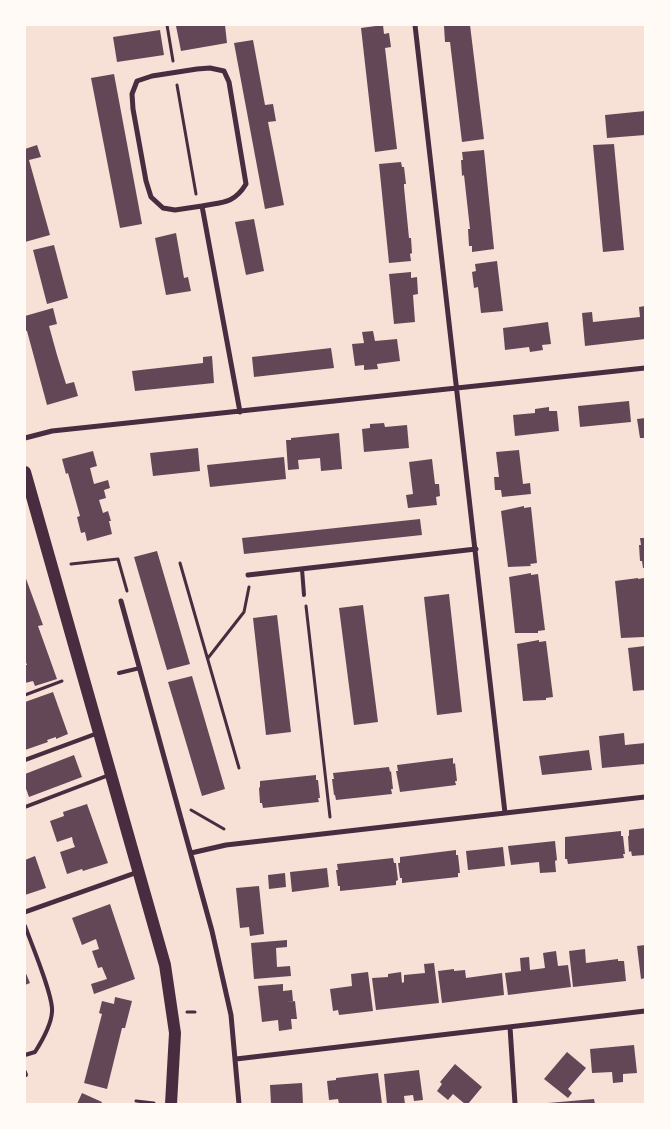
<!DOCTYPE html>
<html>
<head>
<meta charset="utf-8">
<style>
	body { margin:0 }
	#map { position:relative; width:670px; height:1129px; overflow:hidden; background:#f7e1d7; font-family:Manrope,sans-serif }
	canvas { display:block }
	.frame { position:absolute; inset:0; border:26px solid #fffaf5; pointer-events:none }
</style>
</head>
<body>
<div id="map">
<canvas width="670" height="1129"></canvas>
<div class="frame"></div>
</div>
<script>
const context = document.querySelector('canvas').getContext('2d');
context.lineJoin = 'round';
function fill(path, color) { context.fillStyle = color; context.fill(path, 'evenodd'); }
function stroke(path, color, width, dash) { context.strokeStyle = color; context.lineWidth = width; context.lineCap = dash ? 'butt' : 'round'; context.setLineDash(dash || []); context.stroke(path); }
const building = new Path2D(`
	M182,25H225L227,43L181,51L176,26Z
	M383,25L384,34L389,33L391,47L385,48L397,149L375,152L361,28Z
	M448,25H470L484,139L462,142L450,42H445L444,26Z
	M160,30L164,55L117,62L113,37Z
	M253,40L265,105L273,104L276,121L268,122L284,205L265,209L234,43Z
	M114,74L142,224L120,228L91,78Z
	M645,111V135L607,138L605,115Z
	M614,144L624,250L603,252L593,145Z
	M37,145L41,157L29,160L50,235L25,242V149Z
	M484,150L494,249L472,252V246H469L468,229H470L464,175L462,176L461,160H463L462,152Z
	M401,162L402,167H404L406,184H404V187L409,238H411L412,253L410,254L411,261L389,263L379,164Z
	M254,219L264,271L246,275L235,222Z
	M176,233L184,278L188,277L191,291L166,295L155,238Z
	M54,245L68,298L47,304L33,250Z
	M497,261L503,311L481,313L478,287L474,288L472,272L476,271L475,264Z
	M411,272V278L417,277L418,294L413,295L415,322L394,324L389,274Z
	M645,306V339L585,346L582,313L592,312L593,322L640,317L639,307Z
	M53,308L57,324L49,326L57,355L66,384L74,382L78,396L47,405L27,331L25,330V316Z
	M548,322L551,344L542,345L543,350L530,352L529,347L505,350L503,328Z
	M373,331L375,341L397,339L400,361L377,364L378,369L364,370V365L355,366L352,344L364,343L362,332Z
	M331,348L334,368L254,377L252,357Z
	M212,356L214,383L135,391L132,371L203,363V357Z
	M629,401L631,422L580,427L578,406Z
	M549,407V411H557L559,431L515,436L513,415L535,413V409Z
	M645,418V438H640L637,419Z
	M384,423L385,427L407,425L409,448L364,452L362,429L370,428V424Z
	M339,433L342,469L321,471L320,458L298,460L299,469L288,470L286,440H291V438Z
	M198,448L200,471L153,476L150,453Z
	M519,450L523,484L530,483L531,494L502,497L501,490H495L494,477H499L496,452Z
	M93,451L97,466L90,468L94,484L108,480L110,488L104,490L106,498L99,500L103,513L108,511L111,521H109L112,534L87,541L85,532L81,533L77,517L80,516L68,473L66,474L62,459Z
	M284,457L286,479L210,487L207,465Z
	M432,459L435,484H439L440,496L436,497L437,505L408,508L406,495L413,494L409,462Z
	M524,506V508L531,507L537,563L530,564L531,566L508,567L501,511Z
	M420,519L422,535L244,554L242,538Z
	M640,538H645V568H643L642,561H640L639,545H641Z
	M157,551L190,664L167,670L134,557Z
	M531,573V575L538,574L545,630L538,631V633H515L509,577Z
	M25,576L43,625L38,626L57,679L35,686L33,681L25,683V665H27L25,660Z
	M638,578V579L644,578L645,635L644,637L621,638L615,581Z
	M449,594L462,712L437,715L424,597Z
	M363,605L378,722L354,725L339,608Z
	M277,615L291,732L266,735L253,618Z
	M539,640V642L546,641L553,697L546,698V700L523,701L517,644Z
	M645,646V690L633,691L628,648Z
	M192,676L225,789L202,796L168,682Z
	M53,692L68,734L56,739V737L47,740L48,742L25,750V702Z
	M624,733L625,745L645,743V764L602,768L599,736Z
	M589,750L592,770L542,775L539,756Z
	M74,755L82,777L29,797L25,786V774Z
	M453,758V764L455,763L457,781H455L456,785L400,792L396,771H398L397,765Z
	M389,767L390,772L391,771L393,789H391L392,794L336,800L335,795H334L332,779H334L333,773Z
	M316,775V780H318L320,798H318L319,802L263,808L262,803H260L259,788L260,787V781Z
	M87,804L108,863L83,871L82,869L67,874L60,852L75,847L73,842L72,837L57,842L50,821L64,816L63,812Z
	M645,828V855L632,856L631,851L629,852L628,836H629V830Z
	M621,831V836H623L625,854H623L624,858L568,864L567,859H565V837Z
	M555,841L557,860L555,861L556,872L540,873L539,862L511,865L508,846Z
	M503,847L505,866L468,870L466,851Z
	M456,850V855H458L460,873H458V877L402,883V878H400L398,863H400V857Z
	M35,856L46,888L25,895V860Z
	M393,858L394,863H396L398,880L396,881V885L340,891V886H338L336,870H338L337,864Z
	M327,868L329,887L292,892L290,872Z
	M285,873L286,887L269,889L268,875Z
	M259,886L264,934L250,936L249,927L240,928L236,888Z
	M110,904L135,979L94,994L91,984L107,979L102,967L98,968L92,951L99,949L96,939L82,945L72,918Z
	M287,940V947L276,948L277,967L290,966L291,976L254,979L251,943Z
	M645,945V978L641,979L637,946Z
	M585,949L586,963L618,959V961H624L626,981L573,987L569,951Z
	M556,951L558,966L568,965L571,987L508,995L505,973L521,971L520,958L529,957L530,970L545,968L543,953Z
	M434,963L439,1003L376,1010L372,978L388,977V974L401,972L402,983L404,982V975L425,973L424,964Z
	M454,969V971L465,970L466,978L502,973L504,995L442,1003L438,971Z
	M25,971L30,983L25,985Z
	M368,972L373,1011L339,1015L338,1010L333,1011L330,989L352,986L351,974Z
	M283,984V991L292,990L293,1001L286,1002L295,1001L297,1019H291L292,1029L279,1031L278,1020L262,1022L258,986Z
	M115,997L132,1001L125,1028H122L107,1089L84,1083L102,1014L99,1013L102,1001L114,1004Z
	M634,1045L637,1073L623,1074V1082L613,1083L612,1072L592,1073L590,1049Z
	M567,1052L586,1068L568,1089L572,1093L568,1098L544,1079Z
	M455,1064L482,1087L468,1104H465L453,1094L448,1100L437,1091L442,1084L440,1082Z
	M419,1070L423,1100L414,1101L413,1095L404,1096L405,1104H387L384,1074Z
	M378,1073L382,1104H339L338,1099L329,1100L327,1081L336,1080V1078Z
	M302,1083L303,1104H271L270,1085Z
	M82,1093L102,1102L101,1104H77Z
	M594,1099L595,1104H548V1103Z`);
const path = new Path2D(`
	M167,25L173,61
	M177,85L196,194
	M180,563L239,768
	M71,564L118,559L127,591
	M306,606L330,817
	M208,658L244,612L249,587
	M25,695L62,681
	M191,810L224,829
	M187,1012H195
	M136,1101L154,1103`);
const service = new Path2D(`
	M302,569L304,595
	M119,673L140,668
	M25,760L98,733
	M25,807L109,775
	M25,926C31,943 54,997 52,1012C51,1026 42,1041 35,1052L25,1055
	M25,1072L26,1075`);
const minor = new Path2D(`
	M415,25L505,813
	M202,206L175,210L163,208L151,197L146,181L133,109L132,94L137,81L152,76L197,69L210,68L224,71L229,82L246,184C234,204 222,202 202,206L240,412
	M25,438L52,431L645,368
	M248,575L476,549
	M121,601L212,931L231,1015L239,1104
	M191,853L226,845L645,797
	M25,912L138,872
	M510,1027L515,1104
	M236,1059L645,1011`);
const primary = new Path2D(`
	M25,472L165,965L175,1033L171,1104`);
fill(building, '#644757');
stroke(path, '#4a2c40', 3);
stroke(service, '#4a2c40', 4);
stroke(minor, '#4a2c40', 5);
stroke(primary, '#4a2c40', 12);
</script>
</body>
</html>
